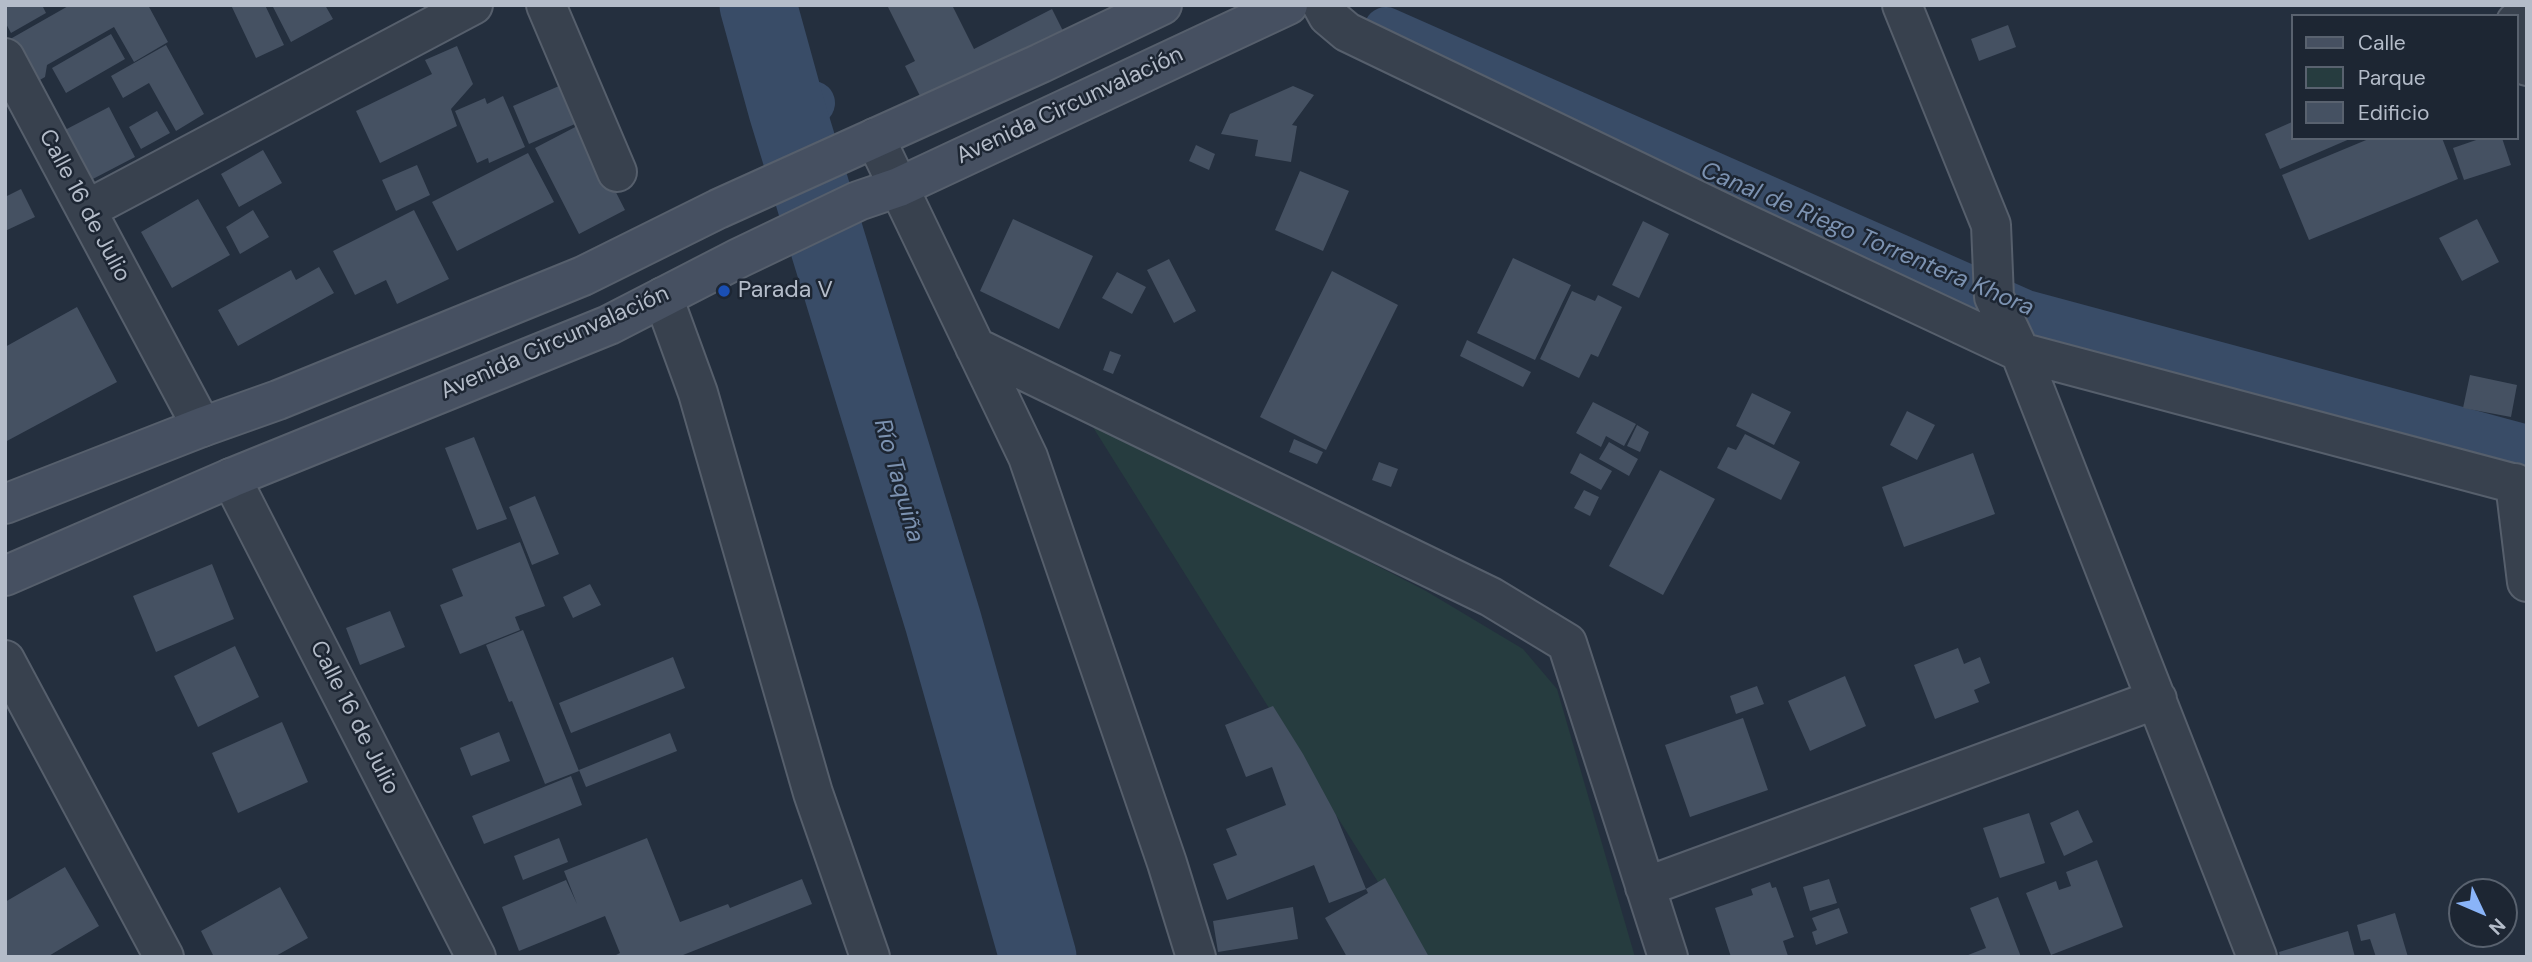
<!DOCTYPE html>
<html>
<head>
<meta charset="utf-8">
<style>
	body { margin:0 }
	#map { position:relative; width:2532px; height:962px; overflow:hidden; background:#242f3e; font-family:"DM Sans",sans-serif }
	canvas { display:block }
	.frame { position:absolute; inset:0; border:7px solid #b4bcc9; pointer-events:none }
	.legend { position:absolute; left:2291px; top:14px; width:228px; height:126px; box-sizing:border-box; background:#1d2633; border:2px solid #59626f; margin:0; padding:9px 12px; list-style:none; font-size:21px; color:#b4bcc9 }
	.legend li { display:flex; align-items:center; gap:14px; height:35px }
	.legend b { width:35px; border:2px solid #59626f }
	.north { position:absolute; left:2448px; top:878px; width:70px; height:70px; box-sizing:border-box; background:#1d2633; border:2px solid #59626f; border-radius:50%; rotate:134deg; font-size:19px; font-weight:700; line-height:28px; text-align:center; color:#b4bcc9 }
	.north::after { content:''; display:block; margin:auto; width:24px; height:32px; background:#8ab4f8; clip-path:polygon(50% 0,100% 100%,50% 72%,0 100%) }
</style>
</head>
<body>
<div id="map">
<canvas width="2532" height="962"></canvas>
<div class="frame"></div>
<ul class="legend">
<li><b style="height:9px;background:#465061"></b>Calle</li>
<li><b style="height:19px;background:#263c3f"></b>Parque</li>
<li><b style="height:19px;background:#455162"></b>Edificio</li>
</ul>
<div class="north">N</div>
</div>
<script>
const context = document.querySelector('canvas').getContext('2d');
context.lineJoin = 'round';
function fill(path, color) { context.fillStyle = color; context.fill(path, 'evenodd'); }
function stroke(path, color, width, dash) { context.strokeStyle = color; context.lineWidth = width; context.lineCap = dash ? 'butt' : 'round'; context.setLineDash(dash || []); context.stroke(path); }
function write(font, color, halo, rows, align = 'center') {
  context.font = font + ' "DM Sans",sans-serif'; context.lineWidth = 5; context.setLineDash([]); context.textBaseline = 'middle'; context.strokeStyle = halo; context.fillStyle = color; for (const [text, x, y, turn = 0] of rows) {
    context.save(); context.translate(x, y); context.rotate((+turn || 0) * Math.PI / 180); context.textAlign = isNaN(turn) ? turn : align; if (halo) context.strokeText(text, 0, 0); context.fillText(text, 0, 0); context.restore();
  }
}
const green = new Path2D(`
	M1086,416L1426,591L1523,649L1557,689L1635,957H1425Z`);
const canal = new Path2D(`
	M1386,29L2026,312L2527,447
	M787,110L813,103`);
const river = new Path2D(`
	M758,5L787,110L943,621L1038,957`);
const building = new Path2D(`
	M5,5H42L46,13L11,33L5,22Z
	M70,5H148L168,42L134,62L114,27L47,65L45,77L29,86L5,42Z
	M231,5H265L284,45L256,58Z
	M272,5H325L333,19L291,42Z
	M887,5H952L974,49L1052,9L1064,33L924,104L905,66L915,61Z
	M2008,25L2016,47L1979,61L1971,39Z
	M111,34L125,59L66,93L52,68Z
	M166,45L204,114L176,131L149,83L123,98L111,76Z
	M457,46L473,84L451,109L457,126L380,163L356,111L432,74L425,60Z
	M559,86L575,124L529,144L513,106Z
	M1293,86L1314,95L1292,125L1297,126L1291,162L1255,156L1258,140L1221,134L1230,114Z
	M503,96L525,147L489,163L488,158L477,163L455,111L485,98L487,104Z
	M109,107L135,157L89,181L63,131Z
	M157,111L170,133L141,149L129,127Z
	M2292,122V138H2352L2280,169L2265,134Z
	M581,124L625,210L579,234L535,148Z
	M2371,138H2442L2458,179L2309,240L2282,175Z
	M2482,138H2502L2511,165L2464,180L2453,148Z
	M1196,145L1215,154L1209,170L1189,161Z
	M263,150L282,183L239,207L221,174Z
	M528,153L554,202L457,251L432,202Z
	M417,165L430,195L396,211L382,180Z
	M1300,171L1349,191L1323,251L1275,230Z
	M21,189L35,217L5,231V197Z
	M198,199L230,255L172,288L141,232Z
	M253,210L269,237L240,254L226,227Z
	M414,210L449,279L397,304L386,280L355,295L333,251Z
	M1013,219L1093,256L1059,329L980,291Z
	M2477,219L2499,262L2462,281L2439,238Z
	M1643,221L1669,234L1639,298L1612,285Z
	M1513,258L1571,285L1535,360L1477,333Z
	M1169,259L1196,311L1174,323L1147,270Z
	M319,267L334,293L238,346L218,310L291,270L296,280Z
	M1332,271L1398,305L1326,450L1260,417Z
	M1117,272L1146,287L1132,314L1102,298Z
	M1572,291L1595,301L1598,295L1622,307L1598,357L1591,354L1579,378L1540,359Z
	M77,307L117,382L5,442V347Z
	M1467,340L1531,372L1523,387L1460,356Z
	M1110,351L1121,355L1113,374L1103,370Z
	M2470,375L2517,385L2511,417L2463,408Z
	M1752,393L1791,412L1774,445L1736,426Z
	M1593,402L1636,424L1624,446L1606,436L1601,447L1576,433Z
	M1907,411L1935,425L1917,460L1890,445Z
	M1637,425L1649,432L1640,452L1627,446Z
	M1745,434L1800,462L1781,500L1717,468L1728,447L1736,450Z
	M474,437L507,519L477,530L445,448Z
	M1294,439L1323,452L1317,464L1289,452Z
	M1609,442L1638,459L1629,476L1599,459Z
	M1580,453L1612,471L1601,490L1570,473Z
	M1973,453L1995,514L1904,547L1882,487Z
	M1379,462L1398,469L1391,487L1372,480Z
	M1660,470L1715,499L1663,595L1609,566Z
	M1584,490L1599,497L1590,516L1574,508Z
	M535,496L559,554L532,565L509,507Z
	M520,542L545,606L515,617L520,630L460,654L440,605L463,596L452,569Z
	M212,564L234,619L156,652L133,596Z
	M590,584L601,605L573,618L563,597Z
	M390,611L405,647L360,665L346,628Z
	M523,630L579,771L545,784L512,701L509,702L486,645Z
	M235,646L259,697L198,727L174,676Z
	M1958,648L1964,664L1980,657L1990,683L1974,690L1979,702L1935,719L1914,665Z
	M673,657L685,688L571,733L559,703Z
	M1845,676L1866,726L1810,751L1788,701Z
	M1757,686L1764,704L1736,714L1730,696Z
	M1273,706L1303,754L1336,815L1366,889L1329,903L1314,865L1227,900L1213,864L1237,855L1226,829L1286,805L1272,767L1246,777L1225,725Z
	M1743,718L1768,790L1690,817L1665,745Z
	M282,722L308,782L238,813L212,753Z
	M499,732L510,761L471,776L460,748Z
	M670,733L677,751L586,787L579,770Z
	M571,776L582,805L484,844L472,816Z
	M2078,810L2093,842L2064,856L2050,823Z
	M2029,813L2045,863L2000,878L1983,828Z
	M559,838L568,862L523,880L514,856Z
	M647,838L680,922L728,904L730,908L802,879L812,904L678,957H612L620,953L605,916L519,951L502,907L566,880L577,904L564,871Z
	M2097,860L2123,927L2051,955L2026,893L2056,881L2059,890L2071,886L2066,872Z
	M65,867L99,926L47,957H5V902Z
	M1385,878L1429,957H1347L1333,932L1325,918L1368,893L1366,889Z
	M1829,879L1837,903L1810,911L1803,887Z
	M1770,882L1772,888L1776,887L1794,937L1783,941L1788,956L1731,957L1715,908L1753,895L1751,889Z
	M280,887L308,938L274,957H214L201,931Z
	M1998,897L2021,957H1963L1986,948L1970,908Z
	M1293,907L1298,939L1218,952L1213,921Z
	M1839,908L1848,933L1816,945L1812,932L1817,930L1812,918Z
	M2395,913L2408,957H2376L2370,939L2361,941L2357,925Z
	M2348,931L2355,957H2280L2279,952Z`);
const minor = new Path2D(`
	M546,5L617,172
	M1322,5L1328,16L1347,32L1736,219L2020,352L2527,487
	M1902,5L1991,225L1994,297L2020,352L2257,957
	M2516,22L2527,66
	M5,58L202,427
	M875,138L1028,457L1167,863L1196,957
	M86,210L473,5
	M663,297L698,393L813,793L870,957
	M975,347L1491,597L1567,643L1668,957
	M231,478L476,957
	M2515,483L2527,582
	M5,660L164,957
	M1645,887L2157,699`);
const secondary = new Path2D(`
	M5,504L202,427L278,400L583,276L718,209L1041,63L1162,5
	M5,576L231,478L609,325L739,258L858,201L899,187L1288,5`);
const markers = [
	[724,291,7,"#1a4fb4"]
];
const streetNames = [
	["Avenida Circunvalación",1070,106,-25],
	["Calle 16 de Julio",84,206,62],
	["Avenida Circunvalación",555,343,-24],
	["Calle 16 de Julio",354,718,63]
];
const poiNames = [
	["Parada V",738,291]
];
const waterNames = [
	["Canal de Riego Torrentera Khora",1867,240,23],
	["Río Taquiña",898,481,74]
];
fill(green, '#263c3f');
stroke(canal, '#394c67', 44);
stroke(river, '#394c67', 77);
fill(building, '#455162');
stroke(minor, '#565f6c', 42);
stroke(secondary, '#565f6c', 42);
stroke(minor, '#38414e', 38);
stroke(secondary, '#465061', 38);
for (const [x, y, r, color] of markers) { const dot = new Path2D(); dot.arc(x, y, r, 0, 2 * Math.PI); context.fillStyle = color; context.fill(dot); stroke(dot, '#1d2633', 2.5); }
write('23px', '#b4bcc9', '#1d2633', streetNames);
write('23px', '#b4bcc9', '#1d2633', poiNames, 'left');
write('italic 24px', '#7c92b1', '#1d2633', waterNames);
</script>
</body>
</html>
